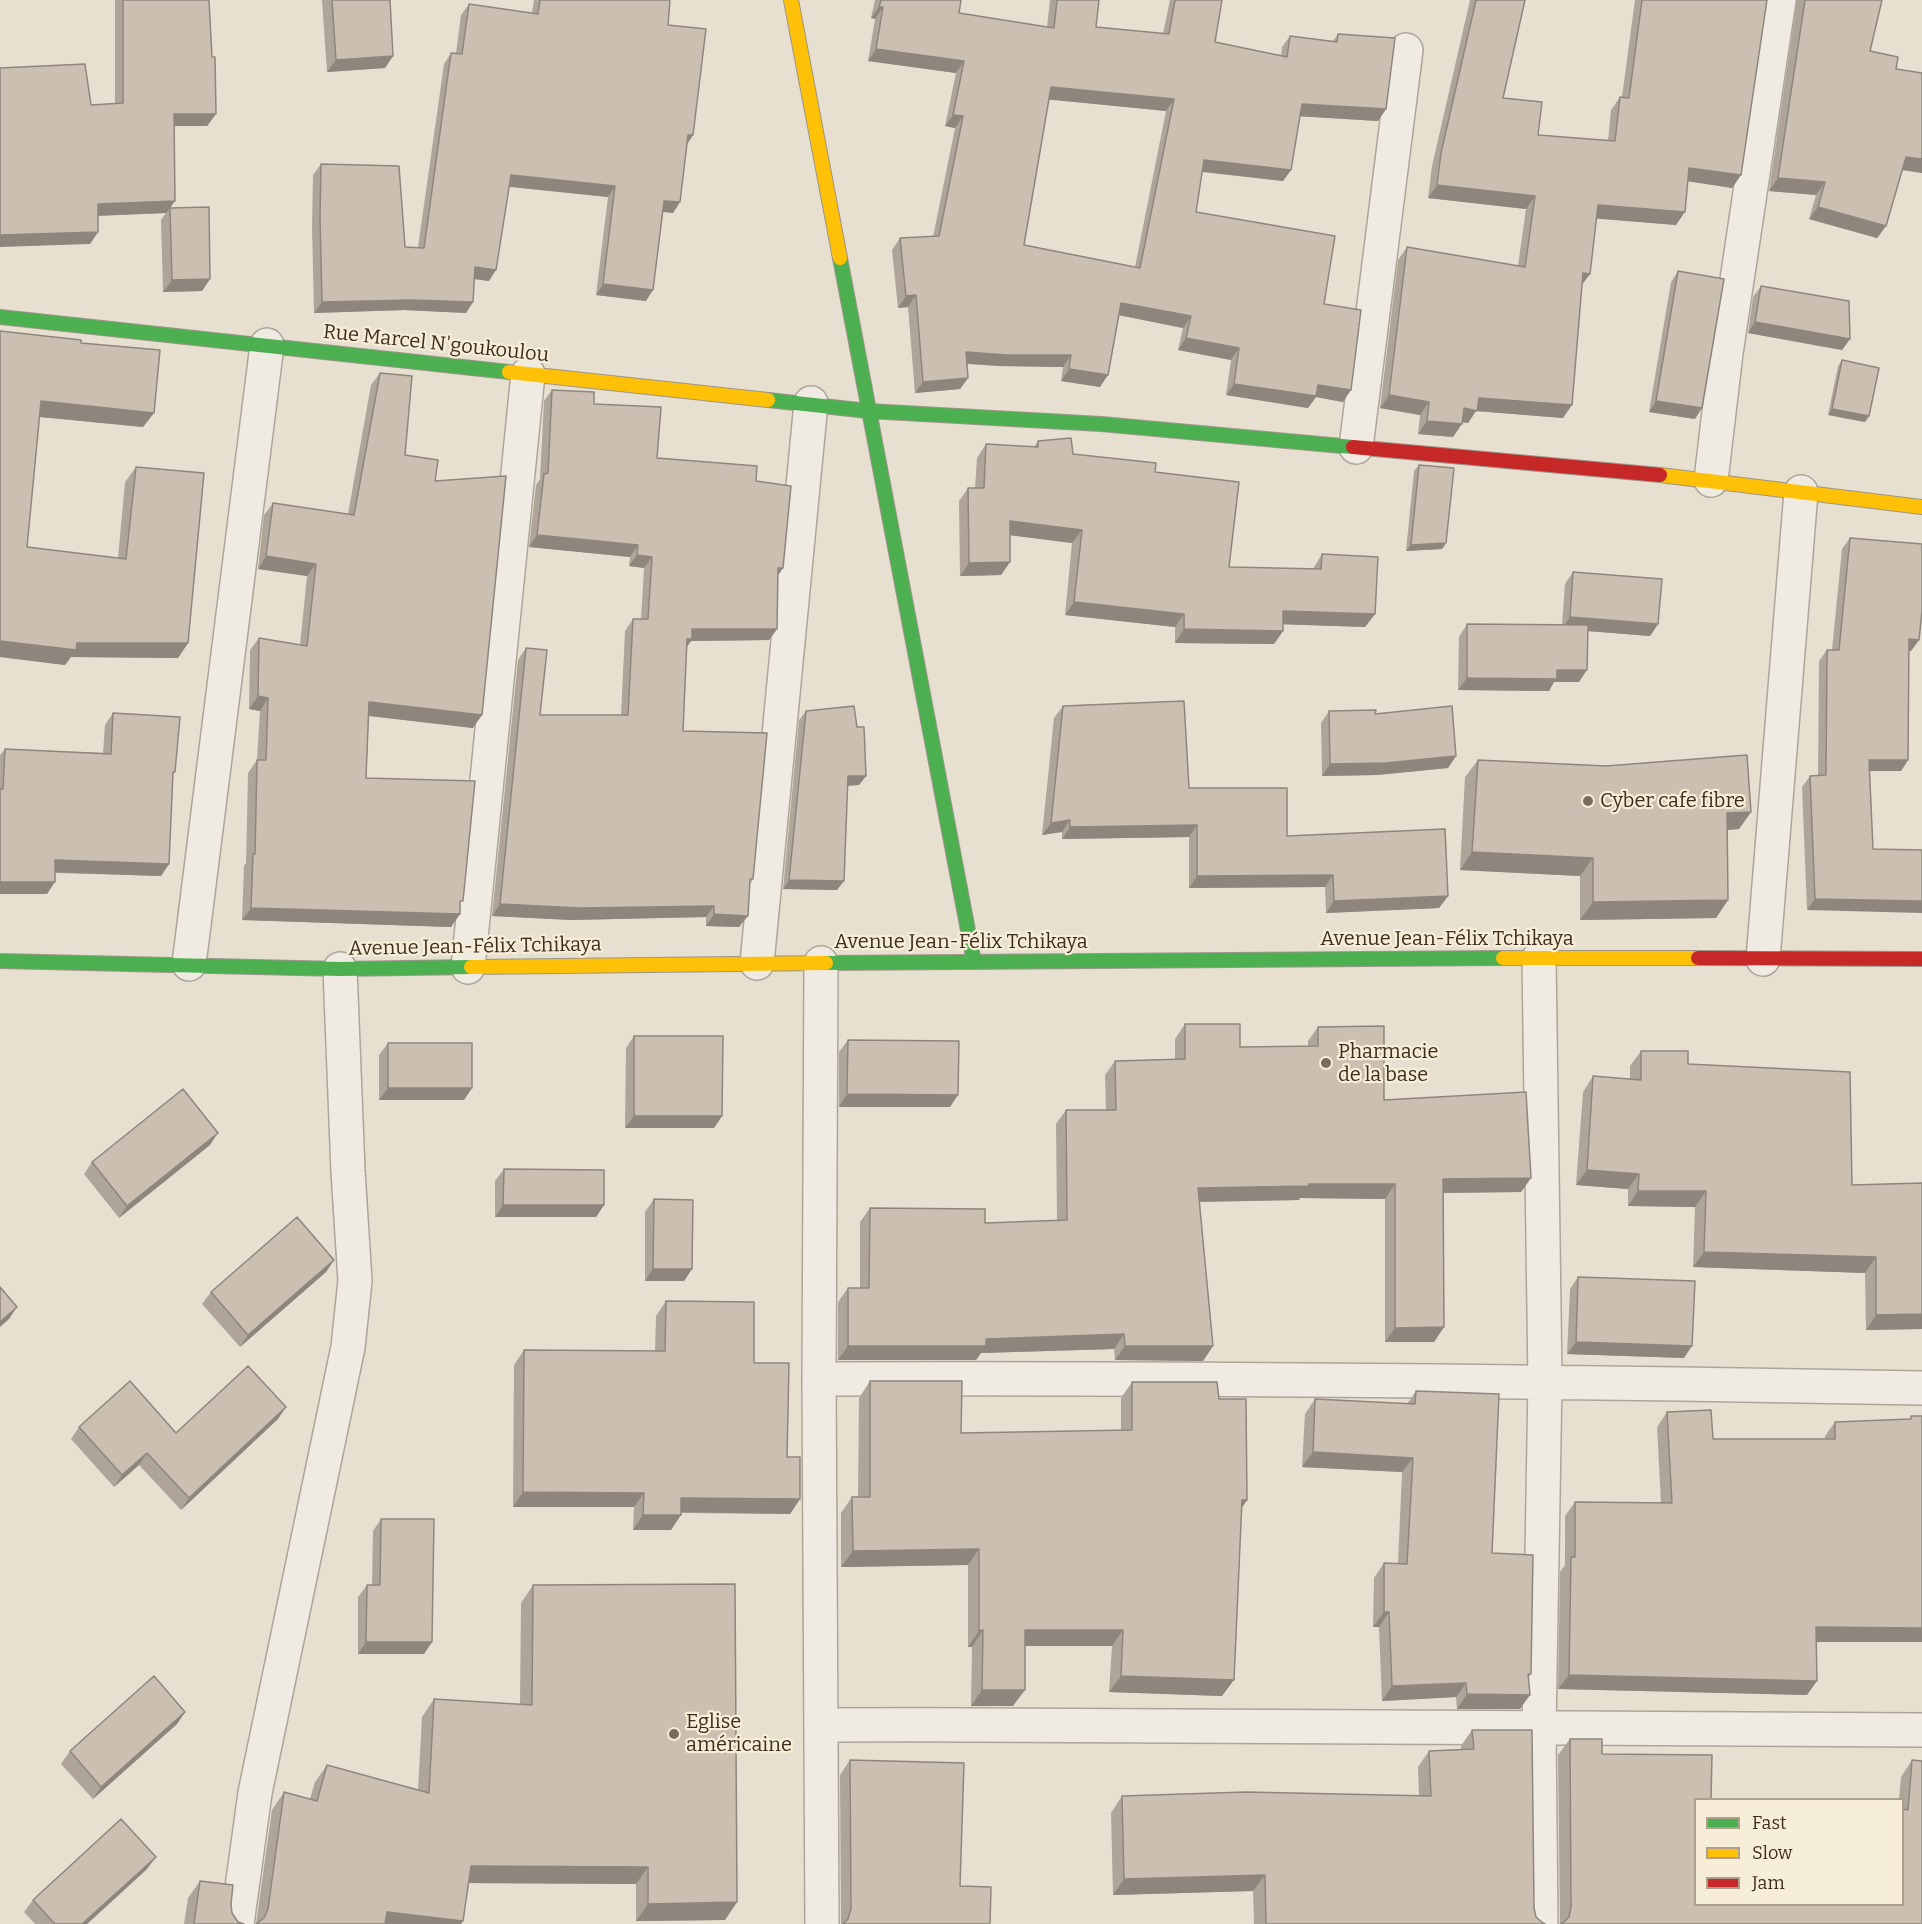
<!DOCTYPE html>
<html>
<head>
<meta charset="utf-8">
<style>
	body { margin:0 }
	#map { position:relative; width:1922px; height:1924px; overflow:hidden; background:#e7e0d1; font-family:Bitter,serif }
	canvas { display:block }
	.legend { position:absolute; left:1694px; top:1798px; width:210px; height:108px; box-sizing:border-box; background:#f7eed8; border:2px solid #ada18e; margin:0; padding:8px 10px; list-style:none; font-size:18px; color:#3d2e20 }
	.legend li { display:flex; align-items:center; gap:12px; height:30px }
	.legend b { width:30px; border:2px solid #ada18e }
</style>
</head>
<body>
<div id="map">
<canvas width="1922" height="1924"></canvas>
<ul class="legend">
<li><b style="height:8px;background:#4caf50"></b>Fast</li>
<li><b style="height:8px;background:#ffc107"></b>Slow</li>
<li><b style="height:8px;background:#c62828"></b>Jam</li>
</ul>
</div>
<script>
const context = document.querySelector('canvas').getContext('2d');
context.lineJoin = 'round';
function stroke(path, color, width, dash) { context.strokeStyle = color; context.lineWidth = width; context.lineCap = dash ? 'butt' : 'round'; context.setLineDash(dash || []); context.stroke(path); }
function fill(path, color) { context.fillStyle = color; context.fill(path, 'evenodd'); }
function write(font, color, halo, rows, align = 'center') {
  context.font = font + ' Bitter,serif'; context.lineWidth = 4.5; context.setLineDash([]); context.textBaseline = 'middle'; context.strokeStyle = halo; context.fillStyle = color; for (const [text, x, y, turn = 0] of rows) {
    context.save(); context.translate(x, y); context.rotate((+turn || 0) * Math.PI / 180); context.textAlign = isNaN(turn) ? turn : align; if (halo) context.strokeText(text, 0, 0); context.fillText(text, 0, 0); context.restore();
  }
}
const street = new Path2D(`
	M1356,447L1406,50
	M1711,480L1726,353L1779,0
	M1539,958L1545,1381L1539,1729L1541,1924
	M1763,959L1801,492
	M757,963L811,403
	M821,963L819,1379L822,1924
	M189,964L267,345
	M468,967L528,374
	M819,1379C1187,1378 1554,1381 1922,1388
	M821,1725C1188,1724 1555,1729 1922,1730
	M237,1924L255,1793L348,1347L355,1281L348,1171L340,969`);
const fast = new Path2D(`
	M840,258L974,962
	M0,317L509,372
	M768,400L868,411L1101,424L1353,447
	M0,961L340,969L471,967
	M826,963L1503,958`);
const slow = new Path2D(`
	M791,0L840,258
	M509,372L768,400
	M1660,475L1922,507
	M1503,958H1698
	M471,967L826,963`);
const jam = new Path2D(`
	M1353,447L1660,475
	M1698,958L1922,959`);
const wall = new Path2D(`
	M115,0H209L212,57L216,114L207,126H174L175,201L170,208L210,279L202,291L163,292L161,220L166,213L98,216V232L90,244L91,105L115,103Z
	M322,0H390L393,56L385,68L327,72Z
	M534,0H670L668,25L693,135L686,145L680,202L673,213L663,212L646,301L596,295L608,197L509,187L489,281L474,279L473,302L466,313L404,310L314,313L312,227L313,175L321,164L405,247H418L444,64L451,53H456L461,15L469,4L532,13Z
	M875,0H961L959,13L1047,27L1050,0H1099L1096,27L1163,34L1170,0H1222L1215,42L1281,56L1282,47L1290,36L1333,41L1338,34L1386,109L1378,121L1300,116L1291,170L1283,181L1202,172L1196,212L1324,304L1343,402L1316,397L1308,408L1226,395L1231,360L1178,350L1183,328L1119,315L1100,387L1061,381L1063,367L999,366L967,364L968,378L960,389L915,393L908,307L898,308L892,250L900,238L933,237L955,128L945,126L956,73L868,61L875,19L871,18ZM1049,99L1166,111L1135,267L1024,245Z
	M1470,0H1525L1503,98L1538,135L1608,141L1611,110L1620,97H1622L1635,0H1767L1741,175L1732,188L1687,181L1676,225L1597,218L1582,285L1563,418L1476,411L1468,423L1462,422L1453,437L1418,434L1420,415L1380,408L1398,260L1407,247L1518,266L1526,209L1428,198L1432,166Z
	M1797,0H1882L1870,51L1896,69L1922,173L1902,170L1886,226L1877,238L1809,219L1816,195L1769,191Z
	M1678,271L1695,419L1649,412L1671,282Z
	M1761,286L1850,339L1842,350L1748,333L1753,297Z
	M0,331L81,343L154,413L143,427L39,417L27,547L118,558L125,482L136,467L188,643L178,658L71,657L65,665L0,657Z
	M1842,360L1869,416L1865,422L1828,415L1838,366Z
	M380,373L405,455L435,481L473,728L369,716L366,778L460,906V914L451,927L242,920L244,866L246,863L248,773L257,760L260,711L249,709L250,650L259,638L300,645L307,576L258,569L264,515L273,503L348,514L371,385Z
	M552,390L594,404L657,458L756,481L783,568L778,575L777,629L769,640L691,641L687,646L683,731L753,879L750,884L739,927L706,926V917L571,920L492,916L518,660L526,648L540,715H621L625,631L633,619H641L644,568L629,566L630,557L529,547L536,485L540,479L544,401Z
	M1038,441L1073,454L1155,472L1229,567L1313,569L1322,554L1375,614L1365,627L1283,624V631L1274,644L1175,643V627L1065,615L1072,543L1010,535V562L1001,575L960,576L959,501L968,488H975L977,458L986,444L1034,447Z
	M1419,465L1446,543L1442,549L1406,551L1414,471Z
	M1850,538L1919,640L1911,651H1909L1908,760L1901,771H1869L1873,849L1807,910L1802,787L1810,776L1818,775L1819,661L1827,650H1832L1842,549Z
	M1573,572L1658,624L1650,636L1588,631L1579,682H1554L1549,691L1458,690L1459,637L1467,624L1562,625L1565,584Z
	M1063,706L1189,788L1287,836L1448,896L1439,908L1326,913L1325,887L1189,888V837L1062,839V832L1042,835L1054,718Z
	M806,711L857,727L866,776L859,785L848,786L837,890L783,889L799,720Z
	M1329,711L1375,714L1456,756L1448,768L1377,775L1322,776L1321,723Z
	M113,713L175,772L173,774L169,864L161,876L55,873L47,894H0V755L5,749L103,753L105,725Z
	M1478,760L1751,812L1739,829L1727,830L1728,900L1716,918L1580,920V876L1460,870L1465,777Z
	M1185,1024L1240,1047L1308,1046V1041L1318,1027L1384,1100L1531,1178L1521,1192L1443,1193L1444,1327L1434,1342H1385V1199L1300,1198L1299,1200L1199,1202L1213,1346L1203,1361L1115,1360L1114,1349L981,1353L976,1360H838V1302L848,1288H860V1222L870,1208L985,1223L1057,1221L1056,1124L1066,1110H1106L1105,1075L1115,1061L1175,1059V1039Z
	M634,1036L722,1116L714,1128H625L626,1048Z
	M848,1040L950,1107H839V1052Z
	M388,1043L472,1088L464,1100H379V1055Z
	M1641,1051L1688,1064L1852,1185L1922,1183V1329L1866,1330L1865,1273L1693,1267L1695,1207L1628,1206V1189L1576,1185L1583,1092L1593,1076L1630,1079V1066Z
	M210,1145L119,1218L84,1174L92,1162Z
	M504,1169L604,1205L596,1217H495V1181Z
	M654,1199L692,1269L684,1281H645V1212Z
	M334,1260L326,1272L240,1347L202,1304L211,1292Z
	M1578,1277L1684,1358L1567,1354L1570,1289Z
	M666,1301L754,1363L787,1457L800,1499L790,1514L681,1513L671,1530H633L634,1507H513L514,1365L524,1350L655,1351L656,1316Z
	M870,1381L961,1433L1121,1430V1398L1132,1382L1219,1399L1247,1500L1242,1508L1222,1696L1109,1692L1112,1646H1025L1013,1706H971L972,1647H968V1565L841,1567V1513L852,1497H858L859,1398Z
	M1416,1391L1492,1553L1531,1674L1528,1678L1520,1709H1457L1456,1697L1382,1701L1379,1627H1373L1374,1578L1384,1563H1398L1402,1472L1302,1467L1305,1414L1315,1399L1407,1404Z
	M1667,1412L1713,1439H1825V1436L1835,1422L1909,1420L1911,1416H1922L1816,1642L1807,1695L1558,1689L1560,1572L1565,1565V1516L1575,1502L1661,1503L1657,1427Z
	M278,1419L181,1510L139,1465L114,1487L71,1439L79,1427L176,1433Z
	M381,1519L432,1642L424,1654H358V1597L367,1585H372L373,1531Z
	M533,1585L737,1902L725,1920L636,1921V1884L468,1883L463,1921L461,1924H256L272,1810L284,1792L310,1799L315,1782L327,1765L418,1790L422,1717L434,1699L520,1704L521,1603Z
	M185,1712L177,1724L93,1799L61,1764L70,1751Z
	M1472,1730L1536,1917L1543,1923L1545,1924H1254L1253,1891L1113,1895L1111,1813L1122,1796H1419L1418,1767L1429,1751L1461,1749V1746Z
	M1570,1739L1602,1754L1695,1905H1902V1800H1899L1901,1777L1912,1760L1922,1924H1560L1558,1755Z
	M850,1760L960,1886L990,1924H841L840,1775Z
	M147,1869L87,1924H35L24,1912L33,1900Z
	M200,1881L231,1904L232,1913L238,1922L244,1924H184L188,1898Z`);
const shadedWall = new Path2D(`
	M879,7H883L875,19L871,18Z
	M876,49L964,61L956,73L868,61Z
	M393,56L385,68L327,72L336,60Z
	M1051,87L1174,99L1166,111L1043,99Z
	M1302,104L1386,109L1378,121L1294,116Z
	M174,114H216L207,126H165Z
	M953,115L963,116L955,128L945,126Z
	M688,135H693L686,146Z
	M1906,157L1922,159V173L1897,169Z
	M1204,160L1291,170L1283,181L1196,171Z
	M1689,168L1741,175L1732,188L1680,180Z
	M511,175L615,186L608,197L504,186Z
	M1778,178L1825,182L1816,195L1769,191Z
	M1437,185L1535,196L1526,209L1428,198Z
	M175,201L166,213L89,216L98,204Z
	M664,201L680,202L673,213L657,211Z
	M1598,205L1685,212L1676,225L1589,218Z
	M1818,207L1886,226L1877,238L1809,219Z
	M98,232L90,244L0,247V235Z
	M475,267L496,270L489,281L467,278Z
	M1583,273L1590,274L1581,286Z
	M210,279L202,291L163,292L172,280Z
	M603,284L653,290L646,301L596,295Z
	M916,295L908,307L898,308L906,296Z
	M412,300L473,302L466,313L404,310L314,313L322,302Z
	M1121,303L1191,316L1183,328L1113,314Z
	M1755,322L1850,339L1842,350L1748,333Z
	M1186,338L1239,348L1231,360L1178,350Z
	M966,352L1071,355L1063,367L999,366L958,363Z
	M1069,369L1108,375L1100,387L1061,381Z
	M968,378L960,389L915,393L923,382Z
	M1234,384L1318,385L1351,390L1343,402L1316,397L1308,408L1226,395Z
	M1389,395L1429,402L1420,415L1380,408Z
	M1479,398L1572,405L1563,418L1476,411L1468,423L1455,421L1464,408Z
	M41,401L154,413L143,427L31,416Z
	M1656,401L1702,408L1695,419L1649,412Z
	M1832,409L1869,416L1865,422L1828,415Z
	M1427,421L1462,424L1453,437L1418,434Z
	M1010,521L1082,530L1072,543L1000,534Z
	M537,535L638,545L630,557L529,547Z
	M1446,543L1442,549L1406,551L1411,545Z
	M637,555L652,557L644,568L629,566Z
	M266,556L316,564L307,576L258,569Z
	M1010,562L1001,575L960,576L969,563Z
	M778,568H783L775,580Z
	M1074,602L1184,614L1175,627L1065,615Z
	M1283,611L1375,614L1365,627L1274,624Z
	M1570,617L1658,624L1650,636L1562,629Z
	M692,629H777L769,640L691,641L684,651H679Z
	M1184,629L1283,631L1274,644L1175,643Z
	M1909,639L1919,640L1911,651L1901,650Z
	M0,641L77,643H188L178,658L71,657L65,665L0,657Z
	M1557,670H1587L1579,682H1554L1549,691L1458,690L1467,678Z
	M258,696L268,698L260,711L249,709Z
	M369,702L482,715L473,728L361,715Z
	M1456,756L1448,768L1377,775L1322,776L1330,764Z
	M1869,760H1908L1901,771H1861Z
	M848,776H866L859,785L842,786Z
	M1751,812L1739,829L1715,831L1727,813Z
	M1070,820L1062,832L1042,835L1051,823Z
	M1197,825L1189,837L1062,839L1070,827Z
	M1472,852L1593,858L1580,876L1460,870Z
	M55,860L169,864L161,876L46,872Z
	M1333,875L1325,887L1189,888L1197,876Z
	M789,880L844,881L837,890L783,889Z
	M0,882H55L47,894H0Z
	M1448,896L1439,908L1326,913L1334,901Z
	M1815,899L1922,901V913L1807,910Z
	M1728,900L1716,918L1580,920L1593,902Z
	M500,904L714,906L706,917L571,920L492,916Z
	M251,908L460,914L451,927L242,920Z
	M714,914L748,916L739,927L706,926Z
	M388,1088H472L464,1100H379Z
	M847,1094L958,1095L950,1107H839Z
	M634,1116H722L714,1128H625Z
	M218,1133L210,1145L119,1218L127,1206Z
	M1587,1170L1639,1174L1628,1189L1576,1185Z
	M1531,1178L1521,1192L1433,1193L1443,1179Z
	M1309,1184H1395L1385,1199L1300,1198L1299,1200L1188,1202L1198,1188Z
	M1638,1191H1706L1695,1207L1628,1206Z
	M503,1205H604L596,1217H495Z
	M1704,1252L1876,1257L1865,1273L1693,1267Z
	M334,1260L326,1272L240,1347L248,1335Z
	M653,1269H692L684,1281H645Z
	M17,1307L9,1319L0,1327V1322Z
	M1922,1314V1329L1866,1330L1876,1315Z
	M1444,1327L1434,1342H1385L1395,1328Z
	M1124,1334L1114,1349L981,1353L976,1360H838L848,1346L986,1339Z
	M1576,1342L1692,1346L1684,1358L1567,1354Z
	M1125,1346H1213L1203,1361L1115,1360Z
	M286,1407L278,1419L181,1510L189,1498Z
	M1313,1452L1413,1458L1402,1472L1302,1467Z
	M147,1453L139,1465L114,1487L122,1475Z
	M523,1492L644,1493L634,1507H513Z
	M681,1498L800,1499L790,1514L671,1512Z
	M1242,1500H1247L1236,1516Z
	M643,1515H681L671,1530H633Z
	M979,1549L968,1565L841,1567L853,1551Z
	M1384,1612H1389L1379,1627H1373Z
	M1816,1627L1922,1628V1642H1806Z
	M983,1630L972,1647H968L979,1631Z
	M1025,1630H1123L1112,1646H1014Z
	M366,1642H432L424,1654H358Z
	M1569,1675L1817,1681L1807,1695L1558,1689Z
	M1121,1676L1234,1680L1222,1696L1109,1692Z
	M1466,1683L1456,1697L1382,1701L1392,1686Z
	M982,1690H1025L1013,1706H971Z
	M1467,1694L1530,1695L1520,1709H1457Z
	M185,1712L177,1724L93,1799L101,1787Z
	M156,1857L147,1869L87,1924H82Z
	M471,1866L648,1867L636,1884L459,1883Z
	M1265,1875L1253,1891L1113,1895L1124,1879Z
	M737,1902L725,1920L636,1921L648,1904Z
	M387,1912L463,1921L461,1924H378Z`);
const building = new Path2D(`
	M123,0H209L212,57H215L216,114H174L175,201L98,204V232L0,235V68L85,64L91,105L123,103Z
	M332,0H390L393,56L336,60Z
	M540,0H670L668,25L706,29L693,135H688L680,202L664,201L653,290L603,284L615,186L511,175L496,270L475,267L473,302L412,300L322,302L320,217L321,164L399,166L405,247L424,248L451,53L462,54L469,4L538,14Z
	M881,0H961L959,13L1054,28L1057,0H1099L1096,27L1169,34L1175,0H1222L1215,42L1287,57L1290,36L1337,42L1338,34L1395,38L1386,109L1302,104L1291,170L1204,160L1196,212L1335,236L1324,304L1361,310L1351,390L1318,385L1316,396L1234,384L1239,348L1186,338L1191,316L1121,303L1108,375L1069,369L1071,355H1007L966,352L968,378L923,382L916,295L906,296L900,238L939,236L963,116L953,115L964,61L876,49L883,7H879ZM1051,87L1174,99L1140,268L1024,245Z
	M1476,0H1525L1503,98L1542,102L1538,135L1615,141L1620,97L1629,98L1642,0H1767L1741,175L1689,168L1685,212L1598,205L1590,274L1583,273L1572,405L1479,398L1477,411L1464,408L1462,424L1427,421L1429,402L1389,395L1407,247L1525,267L1535,196L1437,185L1441,153Z
	M1805,0H1882L1870,51L1898,57L1896,69L1922,73V159L1906,157L1886,226L1818,207L1825,182L1778,178Z
	M209,207L210,279L172,280L170,208Z
	M1678,271L1724,279L1702,408L1656,401Z
	M1761,286L1849,301L1850,339L1755,322Z
	M0,331L81,340V343L160,350L154,413L41,401L27,547L126,559L136,467L204,473L188,643H77L76,650L0,641Z
	M1842,360L1879,368L1869,416L1832,409Z
	M380,373L412,376L405,455L438,460L435,481L506,476L482,715L369,702L366,778L475,781L463,901H460V914L251,908L253,854H255L257,760H266L268,698L258,696L259,638L307,646L316,564L266,556L273,503L354,515Z
	M552,390L594,392V404L661,407L657,458L757,466L756,481L791,486L783,568H778L777,629H692V639H687L683,731L767,733L753,879H750L748,916L714,914V906L579,908L500,904L526,648L547,650L540,715H628L633,619H648L652,557L637,555L638,545L537,535L544,474L548,473Z
	M1071,438L1073,454L1156,463L1155,472L1239,482L1229,567L1321,569L1322,554L1378,557L1375,614L1283,611V631L1184,629V614L1074,602L1082,530L1010,521V562L969,563L968,488H984L986,444L1038,447V441Z
	M1419,465L1454,468L1446,543L1411,545Z
	M1850,538L1922,544V611L1919,640L1909,639L1908,760H1869L1873,849L1922,850V901L1815,899L1810,776L1826,775L1827,650H1839Z
	M1573,572L1662,579L1658,624L1570,617Z
	M1467,624L1588,625L1587,670H1557V679L1467,678Z
	M1184,701L1189,788H1287V836L1445,829L1448,896L1334,901L1333,875L1197,876V825L1070,827V820L1051,823L1063,706Z
	M854,706L857,727H864L866,776H848L844,881L789,880L806,711Z
	M1452,706L1456,756L1386,763L1330,764L1329,711L1376,710L1375,714Z
	M113,713L180,717L175,772H173L169,864L55,860V882H0V789H3L5,749L111,754Z
	M1747,755L1751,812L1727,813L1728,900L1593,902V858L1472,852L1478,760L1606,766Z
	M1185,1024H1240V1047L1318,1046V1027L1384,1026V1100L1526,1092L1531,1178L1443,1179L1444,1327L1395,1328V1184H1309V1186L1198,1188L1213,1346H1125L1124,1334L986,1339V1346H848V1288H869L870,1208L985,1209V1223L1067,1220L1066,1110H1116L1115,1061L1185,1059Z
	M634,1036H723L722,1116H634Z
	M848,1040L959,1041L958,1095L847,1094Z
	M388,1043H472V1088H388Z
	M1641,1051H1688V1064L1850,1072L1852,1185L1922,1183V1314L1876,1315V1257L1704,1252L1706,1191H1638L1639,1174L1587,1170L1593,1076L1641,1080Z
	M183,1089L218,1133L127,1206L92,1162Z
	M504,1169L604,1170V1205H503Z
	M654,1199L693,1200L692,1269H653Z
	M297,1217L334,1260L248,1335L211,1292Z
	M1578,1277L1695,1281L1692,1346L1576,1342Z
	M0,1287L17,1307L0,1322Z
	M666,1301L754,1302V1363H789L787,1457H800V1499L681,1498V1515H643L644,1493L523,1492L524,1350L665,1351Z
	M248,1366L286,1407L189,1498L147,1453L122,1475L79,1427L130,1381L176,1433Z
	M870,1381H962L961,1433L1132,1430V1382H1217L1219,1399H1246L1247,1500H1242L1234,1680L1121,1676L1123,1630H1025V1690H982L983,1630L979,1631V1549L853,1551L852,1497H870Z
	M1416,1391L1499,1394L1492,1553L1533,1555L1531,1674H1528L1530,1695L1467,1694L1466,1683L1392,1686L1389,1612H1384V1563L1407,1564L1413,1458L1313,1452L1315,1399L1415,1404Z
	M1711,1410L1713,1439H1835V1422L1911,1419V1416H1922V1628L1816,1627L1817,1681L1569,1675L1571,1557H1575V1502L1672,1503L1667,1412Z
	M381,1519H434L432,1642H366L367,1585H380Z
	M735,1584L737,1902L648,1904V1867L471,1866L463,1921L387,1912L385,1924H256L264,1918L268,1909L284,1792L317,1801L327,1765L429,1793L434,1699L532,1705L533,1585Z
	M154,1676L185,1712L101,1787L70,1751Z
	M1472,1730H1532L1534,1908L1536,1917L1543,1923L1545,1924H1266L1265,1875L1124,1879L1122,1796L1246,1792L1431,1796L1429,1751L1474,1749Z
	M1570,1739H1602V1754L1712,1755L1711,1800H1695V1905H1902V1809L1908,1810L1912,1760L1922,1761V1924H1560L1563,1923L1569,1917L1571,1907Z
	M850,1760L964,1763L960,1886L991,1887L990,1924H843L848,1919L851,1909Z
	M121,1819L156,1857L82,1924H55L33,1900Z
	M200,1881L233,1885L231,1904L232,1913L238,1922L244,1924H194Z`);
const markers = [
	[1588,801,6,"#786c5e"],
	[1326,1063,6,"#786c5e"],
	[674,1734,6,"#786c5e"]
];
const streetNames = [
	["Rue Marcel N'goukoulou",436,344,6],
	["Avenue Jean-Félix Tchikaya",1447,939],
	["Avenue Jean-Félix Tchikaya",961,942],
	["Avenue Jean-Félix Tchikaya",475,947,-1]
];
const poiNames = [
	["Cyber cafe fibre",1600,801],
	["Pharmacie",1338,1052],
	["de la base",1338,1075],
	["Eglise",686,1722],
	["américaine",686,1745]
];
stroke(street, '#ada599', 36);
stroke(fast, '#9c958a', 16);
stroke(slow, '#9c958a', 16);
stroke(jam, '#9c958a', 16);
stroke(street, '#efebe3', 33);
stroke(fast, '#4caf50', 14);
stroke(slow, '#ffc107', 14);
stroke(jam, '#c62828', 14);
fill(wall, '#afa499');
fill(shadedWall, '#8e867d');
fill(building, '#cbbfb2');
stroke(building, '#8e867d', 1.5);
for (const [x, y, r, color] of markers) { const dot = new Path2D(); dot.arc(x, y, r, 0, 2 * Math.PI); context.fillStyle = color; context.fill(dot); stroke(dot, '#f7eed8', 2); }
write('20px', '#3d2e20', '#f7eed8', streetNames);
write('20px', '#3d2e20', '#f7eed8', poiNames, 'left');
</script>
</body>
</html>
